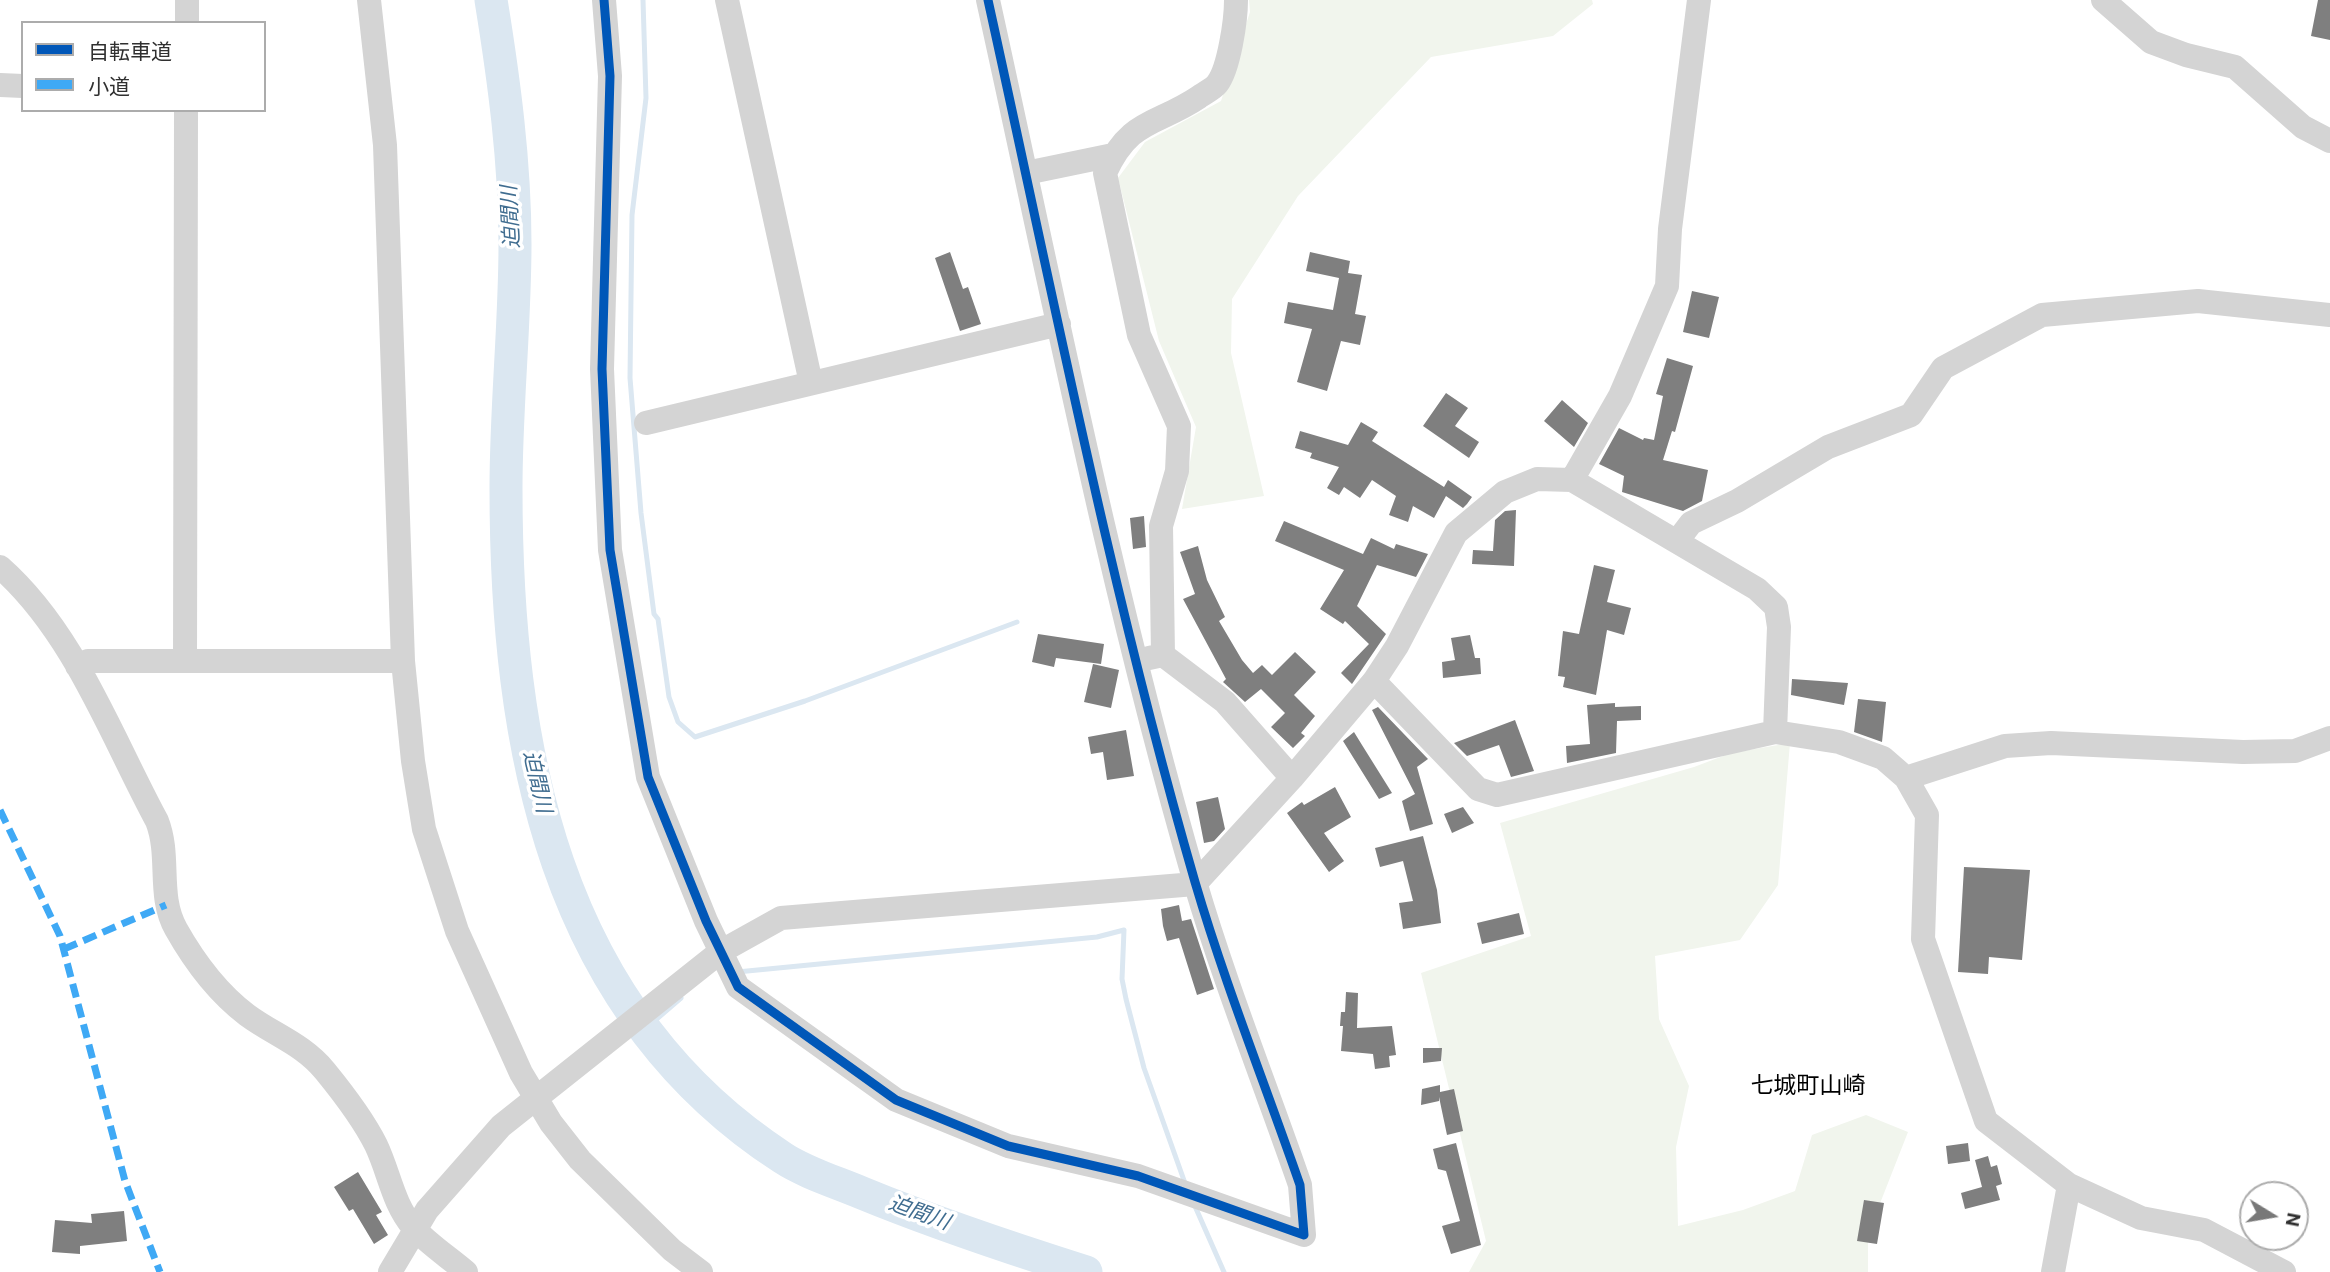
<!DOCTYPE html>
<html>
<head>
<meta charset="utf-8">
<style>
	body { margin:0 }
	#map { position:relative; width:2330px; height:1272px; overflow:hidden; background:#fff; font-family:Roboto,"Noto Sans JP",sans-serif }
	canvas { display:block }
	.legend { position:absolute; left:21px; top:21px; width:245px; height:91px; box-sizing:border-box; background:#fff; border:2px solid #acacac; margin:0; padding:9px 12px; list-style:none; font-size:21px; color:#303030 }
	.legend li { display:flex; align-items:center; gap:14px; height:35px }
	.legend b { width:35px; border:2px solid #acacac }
	.north { position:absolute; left:2239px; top:1181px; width:70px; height:70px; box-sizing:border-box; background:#fff; border:2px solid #acacac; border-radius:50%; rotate:101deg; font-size:19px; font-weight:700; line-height:28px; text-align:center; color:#303030 }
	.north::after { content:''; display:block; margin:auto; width:24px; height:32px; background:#787878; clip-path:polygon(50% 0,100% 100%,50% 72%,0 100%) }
</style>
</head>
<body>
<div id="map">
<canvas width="2330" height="1272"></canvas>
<ul class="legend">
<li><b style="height:9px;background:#0057b8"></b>自転車道</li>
<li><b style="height:9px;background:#3fa9f5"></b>小道</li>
</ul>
<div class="north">N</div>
</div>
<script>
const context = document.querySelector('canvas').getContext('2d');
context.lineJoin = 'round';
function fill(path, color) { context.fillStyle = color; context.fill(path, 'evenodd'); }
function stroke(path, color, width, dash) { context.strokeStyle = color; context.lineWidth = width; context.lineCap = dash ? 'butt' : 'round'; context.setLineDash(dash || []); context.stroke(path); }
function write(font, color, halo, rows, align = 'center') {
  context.font = font + ' Roboto,"Noto Sans JP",sans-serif'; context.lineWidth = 7; context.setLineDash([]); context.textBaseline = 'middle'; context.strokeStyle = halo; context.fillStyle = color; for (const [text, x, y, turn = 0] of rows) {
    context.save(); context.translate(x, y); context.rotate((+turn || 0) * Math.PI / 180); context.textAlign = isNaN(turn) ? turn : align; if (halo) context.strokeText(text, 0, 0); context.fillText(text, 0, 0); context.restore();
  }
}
const green = new Path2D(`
	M1249,0H1592L1593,4L1553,36L1431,57L1298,196L1232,299L1231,353L1264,496L1182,509L1196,427L1159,341L1118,178L1145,142L1221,101L1250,12Z
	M1790,743L1778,885L1740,940L1655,956L1659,1019L1689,1086L1676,1147L1678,1226L1743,1210L1795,1191L1812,1135L1866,1115L1908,1132L1868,1234V1272H1469L1486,1241L1421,973L1531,936L1500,823L1694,767L1731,753Z`);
const stream = new Path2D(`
	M643,0L646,98L632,215L630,378L641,513L654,614L658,619L669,697L678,722L695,737L805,701L1017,622
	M737,972L1097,937L1124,930L1122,979L1126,999L1144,1068L1186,1186
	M645,1029L681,998
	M1194,1204L1224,1272`);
const river = new Path2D(`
	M491,0C504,80 515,162 515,244C515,325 506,407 506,488C506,744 552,1008 783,1158C806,1173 836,1182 862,1193C935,1223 1010,1248 1086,1272`);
const building = new Path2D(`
	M2318,0H2330V40L2311,36Z
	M950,252L963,289L968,287L981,324L960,331L935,258Z
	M1310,252L1350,261L1348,273L1362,275L1355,314L1366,316L1360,345L1341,341L1327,391L1297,382L1312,329L1284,323L1288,302L1333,310L1339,278L1306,271Z
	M1692,291L1719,297L1709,338L1683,332Z
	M1667,358L1693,366L1675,432L1672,431L1663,460L1708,470L1702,501L1683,511L1622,492L1624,476L1599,464L1619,428L1643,440L1644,438L1654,440L1663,396L1656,394Z
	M1446,393L1468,408L1455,426L1479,442L1469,458L1423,426Z
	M1562,400L1588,423L1574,447L1544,421Z
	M1361,422L1378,432L1372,441L1444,487L1448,480L1472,497L1467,504L1463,508L1446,496L1434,518L1413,506L1408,522L1389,515L1396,496L1372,480L1360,498L1344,487L1339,495L1327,488L1339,467L1310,458L1312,453L1295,448L1300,431L1348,445Z
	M1516,510L1514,566L1472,564L1473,550L1493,551L1495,520L1505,511Z
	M1144,516L1146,547L1133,549L1130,518Z
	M1284,521L1363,554L1371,538L1394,549L1396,544L1428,554L1416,577L1377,565L1357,606L1386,634L1352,684L1341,673L1369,644L1345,621L1343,624L1320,609L1344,570L1275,541Z
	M1198,546L1207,580L1225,617L1219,621L1242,660L1253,673L1262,665L1272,675L1295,652L1316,672L1294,695L1315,716L1301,733L1305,736L1293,748L1271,727L1285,713L1261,689L1245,702L1223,682L1226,679L1183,599L1195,594L1180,552Z
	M1594,565L1615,570L1607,602L1631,608L1624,635L1607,630L1596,695L1563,687L1565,677L1558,676L1563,631L1579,634Z
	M1038,634L1104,644L1101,664L1056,658L1054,667L1032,662Z
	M1470,635L1475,658H1480L1481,674L1443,678L1442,662L1455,660L1451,638Z
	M1093,664L1119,670L1111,708L1084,702Z
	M1792,679L1848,683L1844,705L1791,695Z
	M1858,699L1886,702L1882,742L1854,732Z
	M1615,703V707L1641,706V720L1617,721L1616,753L1567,763L1566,746L1590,744L1587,705Z
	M1378,707L1428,759L1417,767L1433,824L1410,831L1402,801L1415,794L1372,710Z
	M1515,720L1534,771L1511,777L1499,745L1467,756L1454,743Z
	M1126,730L1134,776L1107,780L1103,752L1091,754L1088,737Z
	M1354,732L1362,745L1392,793L1379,799L1343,741Z
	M1335,787L1351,817L1324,833L1344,861L1329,872L1287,813L1302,802L1304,805Z
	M1218,797L1225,829L1214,841L1204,843L1196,802Z
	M1463,807L1474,823L1452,833L1444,814Z
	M1423,836L1437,890L1441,923L1403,929L1399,903L1413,901L1403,861L1380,867L1375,848Z
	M1964,867L2030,870L2022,960L1989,957L1988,974L1958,972Z
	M1179,905L1182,921L1191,919L1214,989L1197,995L1179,938L1167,941L1163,926L1161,909Z
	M1519,913L1524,934L1482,944L1477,923Z
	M1346,992L1358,993L1357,1028L1392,1026L1396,1055L1389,1056L1390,1067L1375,1069L1373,1054L1341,1051L1343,1026H1340L1341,1012H1345Z
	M1423,1048H1442L1441,1061L1423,1063Z
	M1440,1085V1092L1454,1089L1463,1131L1447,1135L1439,1097V1101L1421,1105L1422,1089Z
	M1456,1143L1481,1245L1451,1254L1442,1226L1460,1221L1446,1171L1438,1169L1433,1149Z
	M1968,1143L1970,1161L1948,1164L1946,1146Z
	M1988,1156L1991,1167L1997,1165L2002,1184L1996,1186L2000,1200L1965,1209L1961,1193L1982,1187L1975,1160Z
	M358,1172L382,1212L376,1215L388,1235L374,1244L353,1209L349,1211L334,1187Z
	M1864,1200L1884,1203L1877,1244L1857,1241Z
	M124,1211L127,1241L80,1246V1254L52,1252L55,1220L92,1223L91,1214Z`);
const minor = new Path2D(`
	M369,0L385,145L403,661L413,761L424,829L457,931L476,973L521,1073L551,1123L580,1160L672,1250L701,1272
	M604,0L610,76L602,369L610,550L648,777L706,921L738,987L896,1100L1008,1146L1138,1176L1304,1235L1300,1185C1265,1084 1225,984 1195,882C1111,592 1053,295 988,0
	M727,0L811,383
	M2103,0L2151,42L2186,55L2235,67L2303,127L2330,141
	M187,23V0
	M0,85L23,86
	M1026,173L1113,155
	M646,423L1059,324
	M1572,480L1620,396L1667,286L1670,229L1699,0
	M1678,540L1691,523L1737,501L1828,447L1911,415L1943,368L2042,315L2198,301L2330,315
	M0,567C74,632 111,736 157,821C171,857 157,895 176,929C194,961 218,993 247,1015C274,1035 303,1044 325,1071C343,1093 363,1119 376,1145C389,1172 393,1204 413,1227C428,1244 450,1258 466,1272
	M1163,655L1161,526L1177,471L1179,426L1139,335L1105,173C1130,118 1156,126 1199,97C1204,93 1213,89 1217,84C1229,69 1236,20 1236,0
	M1149,658L1163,655L1225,702L1292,778
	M185,661L186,110
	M77,666L88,661H403
	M1374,681L1478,789L1497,795L1775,732L1839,742L1883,758L1906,778L1927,815L1923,939L1986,1121L2069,1185L2141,1218L2204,1230L2284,1272
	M1906,778L2005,746L2051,743L2243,752L2295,751L2330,738
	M390,1272L427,1210L501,1126L720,952L781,918L1195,884L1292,778L1374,681L1397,646L1456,533L1505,492L1537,479L1572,480L1757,589L1776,607L1779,627L1775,732
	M2053,1272L2069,1185`);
const quiet = new Path2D(`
	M0,810L60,936L125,1181L160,1272
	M64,949L166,905`);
const cycleway = new Path2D(`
	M604,0L610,76L602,369L610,550L648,777L706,921L738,987L896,1100L1008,1146L1138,1176L1304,1235L1300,1185C1265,1084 1225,984 1195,882C1111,592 1053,295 988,0`);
const waterNames = [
	["迫間川",512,217,-93],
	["迫間川",536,782,77],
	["迫間川",919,1214,20]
];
const quarterNames = [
	["七城町山崎",1808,1087]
];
fill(green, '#f1f5ed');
stroke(stream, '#dbe7f1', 5);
stroke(river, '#dbe7f1', 33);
fill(building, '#7f7f7f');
stroke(minor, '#d4d4d4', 24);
stroke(quiet, '#3fa9f5', 7, [14, 7]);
stroke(cycleway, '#0057b8', 9);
write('italic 21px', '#406d90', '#fff', waterNames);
write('23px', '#000', '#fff', quarterNames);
</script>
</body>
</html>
